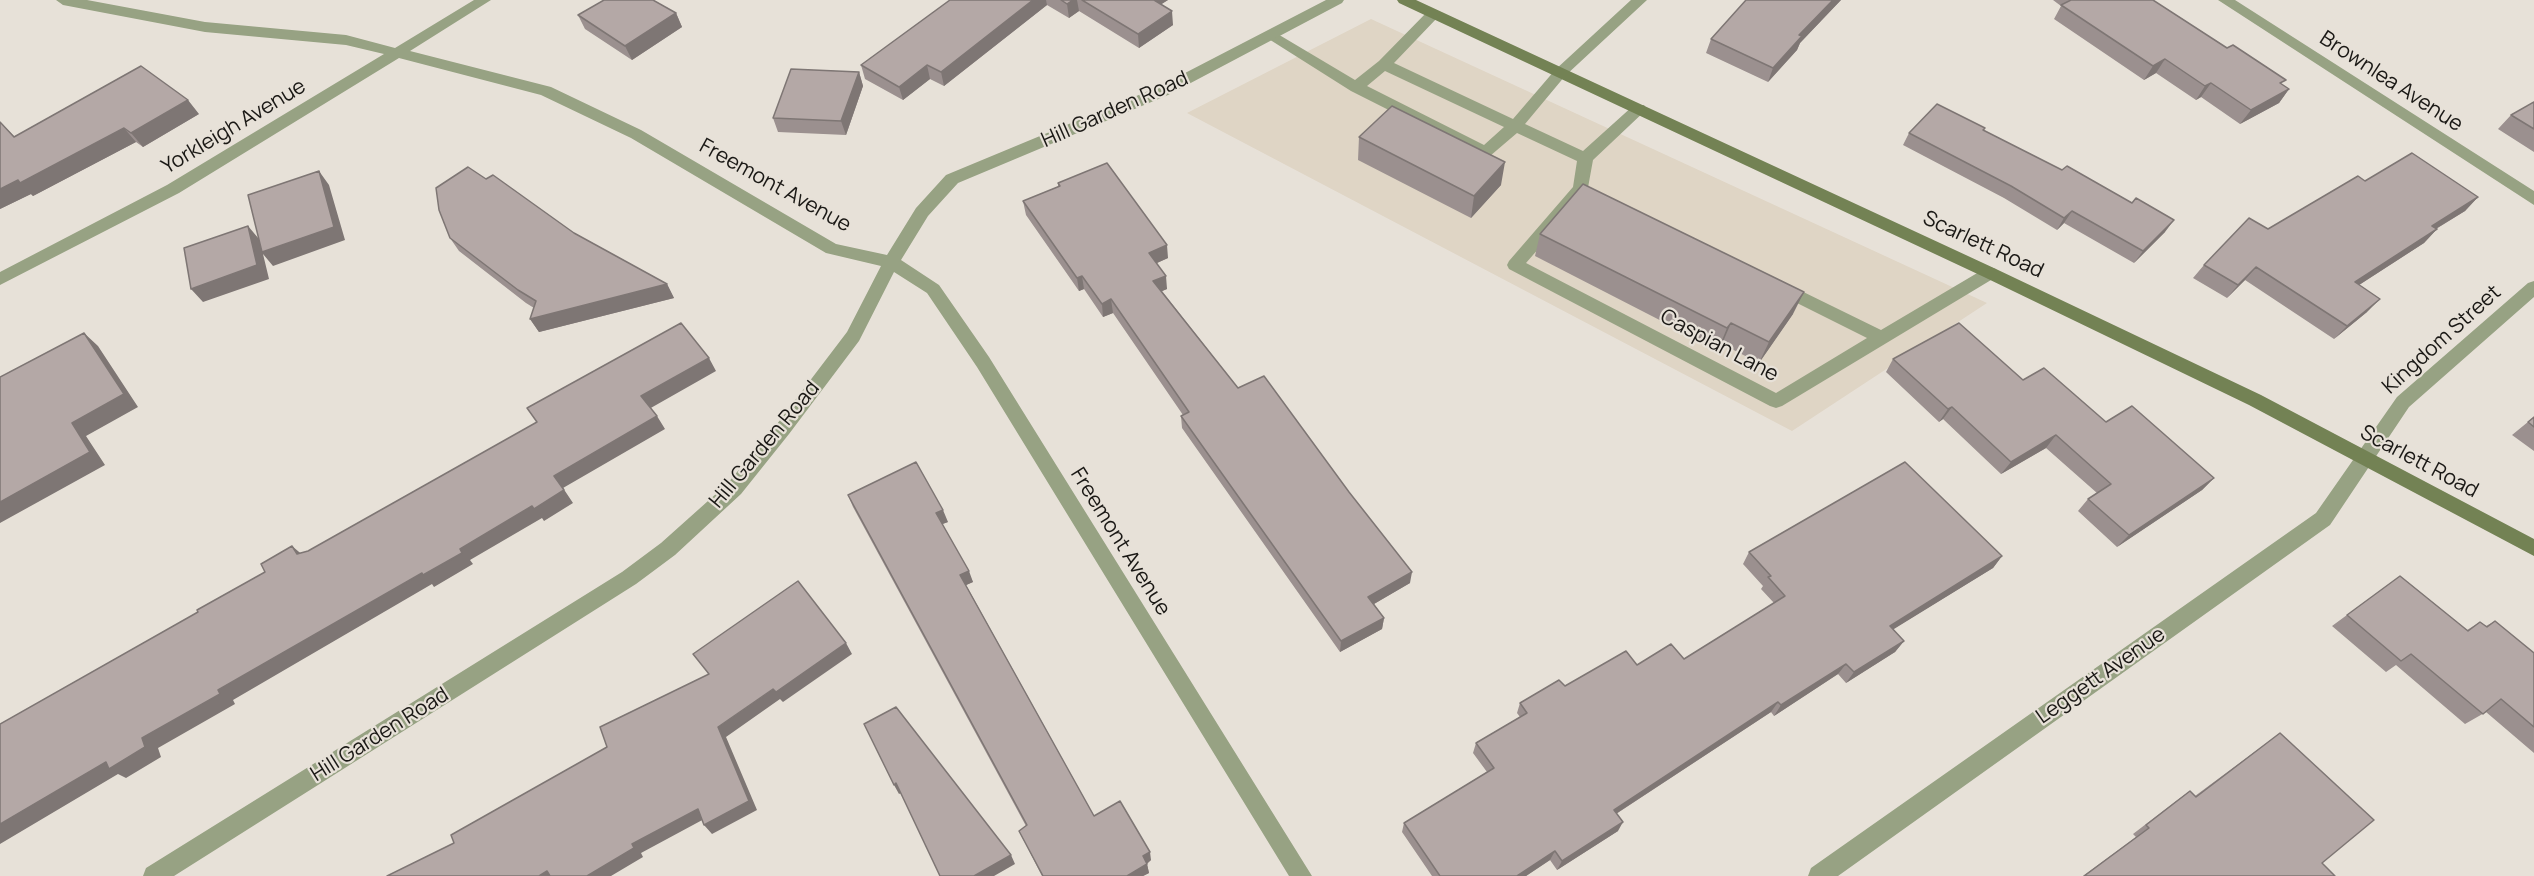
<!DOCTYPE html>
<html>
<head>
<meta charset="utf-8">
<style>
	body { margin:0 }
	canvas { display:block; background:#e7e1d8 }
</style>
</head>
<body>
<canvas width="2534" height="876"></canvas>
<script>
const context = document.querySelector('canvas').getContext('2d');
context.lineJoin = 'round';
function fill(path, color) { context.fillStyle = color; context.fill(path, 'evenodd'); }
function stroke(path, color, width, dash) { context.strokeStyle = color; context.lineWidth = width; context.lineCap = dash ? 'butt' : 'round'; context.setLineDash(dash || []); context.stroke(path); }
function write(font, color, halo, rows, align = 'center') {
  context.font = font + ' Manrope,sans-serif'; context.lineWidth = 4.5; context.setLineDash([]); context.textBaseline = 'middle'; context.strokeStyle = halo; context.fillStyle = color; for (const [text, x, y, turn = 0] of rows) {
    context.save(); context.translate(x, y); context.rotate((+turn || 0) * Math.PI / 180); context.textAlign = isNaN(turn) ? turn : align; if (halo) context.strokeText(text, 0, 0); context.fillText(text, 0, 0); context.restore();
  }
}
const built = new Path2D(`
	M1371,19L1987,303L1792,431L1187,113Z`);
const lane = new Path2D(`
	M1433,9L1438,11L1440,14L1438,17L1394,63L1513,119L1555,70H1565L1567,73L1565,76L1525,124L1583,151L1634,105H1644L1647,109L1593,160L1587,193L1526,263L1776,393L1867,338L1773,291L1771,287L1773,283L1779,281L1785,283L1881,330L1984,269L1990,267L1996,269L1998,273L1996,277L1782,406L1776,408L1770,406L1509,269L1507,265L1509,261L1573,187L1577,161L1517,133L1490,156H1480L1351,91L1264,36L1271,31L1276,33L1355,80L1379,61L1428,11ZM1385,71L1504,127L1484,145L1367,86Z`);
const street = new Path2D(`
	M56,0H87L205,22L346,35L395,48L474,0H491L410,51L551,87L641,130L836,244L887,255L916,208L946,175L1158,87L1326,0H1344L1342,3L1168,95L958,183L928,216L901,260L939,285L989,357L1312,876H1289L977,367L927,293L894,272L859,341L789,434L741,494L675,555L636,584L174,876H143L146,868L622,572L661,543L727,484L777,424L847,332L881,266L826,253L631,138L541,95L399,58L179,193L0,285V272L167,185L384,54L346,45L205,32L63,5Z
	M1631,0H1647L1565,76H1555L1553,73L1555,70Z
	M2218,0H2235L2534,191V205Z
	M2534,281V297L2409,407L2330,525L1838,876H1808L1811,868L2316,513L2397,397L2528,283Z`);
const secondary = new Path2D(`
	M1397,0H1416L1996,269L2261,395L2534,539V556L2249,405L1984,277L1399,3Z`);
const wall = new Path2D(`
	M950,0H1168L1161,4L1173,25L1139,48L1079,11L1069,18L1047,5L944,86L930,79L903,100L865,79L861,65Z
	M1746,0H1841L1800,43L1797,50L1768,82L1706,53L1711,39Z
	M2053,0H2153L2289,89L2279,103L2240,124L2201,97L2196,100L2156,73L2144,80L2054,19L2061,6Z
	M676,13L682,27L632,60L585,29L578,15Z
	M859,72L863,86L846,135L778,132L773,118Z
	M2534,102V152L2498,129L2511,115Z
	M199,114L143,147L136,142L33,196L31,194L0,209V122L15,137Z
	M1985,128L1984,130L2165,232L2134,263L2064,223L2057,230L2004,198L1903,145L1909,133Z
	M1359,137L1501,185L1471,218L1358,160Z
	M2365,181L2478,197L2465,211L2436,229H2437L2424,243L2359,285L2367,312L2334,339L2245,280L2227,298L2193,278L2204,265L2268,229Z
	M1058,183L1168,258L1157,263L1167,289L1162,291L1238,388L1410,583L1374,604L1384,618L1382,629L1340,652L1182,428L1181,416L1183,415L1113,313L1103,317L1084,289L1079,291L1026,215L1023,201L1058,187Z
	M574,233L667,284L674,298L539,332L530,319L534,308L526,303L459,251L450,238Z
	M1540,234L1793,314L1759,363L1722,344L1718,350L1535,256Z
	M1893,359L2023,380L2214,478L2202,490L2117,547L2078,511L2088,499L2097,493L2046,448L2001,474L1943,419L1939,422L1886,372Z
	M2534,417V451L2512,435Z
	M848,495L948,522L942,524L973,582L966,585L1094,816L1151,860L1147,864L1149,873L1143,876H1042L1019,831L1026,826L853,507Z
	M1749,552L2002,556L1993,568L1893,629L1904,641L1895,652L1846,683L1838,674L1774,716L1771,712L1616,814L1618,831L1557,870L1550,860L1526,876H1432L1402,832L1404,823L1487,772L1473,753L1476,743L1520,717L1517,713L1520,703L1565,686L1637,665L1684,659L1774,603L1761,589L1763,586L1743,564Z
	M2400,576L2467,630L2480,622L2486,626L2495,621L2534,653V753L2486,712L2465,724L2396,665L2386,672L2332,626Z
	M2280,733L2322,863L2335,876H2083L2136,837L2133,834L2176,801L2190,791L2195,796Z`);
const shadedWall = new Path2D(`
	M1033,0H1046L1047,5L944,86L941,72Z
	M1073,0H1077L1079,11L1069,18L1067,4Z
	M1150,0H1168L1151,11Z
	M1833,0H1841L1800,43L1797,50L1768,82L1773,68L1799,35Z
	M1172,11L1173,25L1139,48L1138,34Z
	M676,13L682,27L632,60L625,46Z
	M2165,59L2156,73L2144,80L2153,66Z
	M927,65L930,79L903,100L899,87Z
	M859,72L863,86L846,135L841,121Z
	M2211,83L2201,97L2196,100L2205,86Z
	M2289,89L2279,103L2240,124L2251,110Z
	M188,100L199,114L143,147L131,133Z
	M124,128L136,142L33,196L31,194L0,209V189Z
	M1505,162L1501,185L1471,218L1474,196Z
	M319,171L329,185L345,240L273,266L263,254L269,279L203,302L191,289L248,226L259,239Z
	M2478,197L2465,211L2419,239L2432,226Z
	M2072,211L2064,223L2057,230L2064,218Z
	M2174,220L2165,232L2134,263L2143,251Z
	M2437,229L2424,243L2342,296L2355,282Z
	M1167,245L1168,258L1150,266L1149,253Z
	M2256,267L2245,280L2227,298L2238,285Z
	M1082,276L1084,289L1079,291L1077,278Z
	M1166,276L1167,289L1155,294L1153,281Z
	M667,284L674,298L539,332L530,319Z
	M1804,292L1793,314L1759,363L1769,342Z
	M1111,299L1113,313L1103,317L1102,304Z
	M2380,299L2367,312L2334,339L2347,326Z
	M1731,323L1722,344L1718,350L1727,328Z
	M84,333L98,346L138,407L86,436L105,465L0,523V502L72,423Z
	M709,358L716,371L649,409L641,396Z
	M1952,407L1943,419L1939,422L1948,409Z
	M657,416L665,429L563,488L573,503L544,521L542,518L470,560L473,564L434,587L432,584L233,700L235,704L158,748L161,757L126,778L118,774L0,844V824L218,690L460,549L554,476Z
	M2056,435L2046,448L2001,474L2011,462Z
	M2214,478L2202,490L2117,547L2129,535Z
	M943,510L948,522L940,525L936,513Z
	M292,546L305,557L297,554Z
	M2002,556L1993,568L1881,637L1890,626Z
	M969,571L973,582L964,586L960,575Z
	M1412,572L1410,583L1367,608L1368,597Z
	M1384,618L1382,629L1340,652L1341,641Z
	M1904,641L1895,652L1846,683L1854,672Z
	M846,643L852,654L783,702L780,699L726,737L757,810L712,834L704,825L718,727L773,689Z
	M1846,664L1838,674L1774,716L1781,705Z
	M1778,702L1771,712L1608,819L1614,810Z
	M896,783L901,793L899,794L894,785Z
	M698,809L706,818L641,853L643,857L611,876H587L632,844Z
	M1623,822L1618,831L1557,870L1562,861Z
	M1555,851L1550,860L1526,876H1517Z
	M1150,852L1151,860L1145,865L1143,856Z
	M1011,855L1015,864L994,876H974Z
	M1147,864L1149,873L1143,876H1127Z
	M547,871L554,876H539Z`);
const building = new Path2D(`
	M604,0H653L676,13L625,46L578,15Z
	M950,0H1033L941,72L927,65L899,87L861,65Z
	M1061,0H1073L1067,4Z
	M1082,0H1154L1172,11L1138,34Z
	M1746,0H1833L1799,35L1802,36L1773,68L1711,39Z
	M2071,0H2153L2227,48L2233,45L2286,80L2280,83L2289,89L2251,110L2211,83L2205,86L2165,59L2153,66L2061,5Z
	M141,66L188,100L131,133L124,128L20,183L18,180L0,189V122L14,137Z
	M791,69L859,72L841,121L773,118Z
	M2534,102V129L2511,115Z
	M1937,104L1985,128L1983,130L2062,170L2067,166L2132,203L2136,198L2174,220L2143,251L2072,211L2064,218L2011,186L1909,133Z
	M1392,106L1505,162L1474,196L1359,137Z
	M2412,153L2478,197L2432,226L2437,229L2355,282L2380,299L2347,326L2256,267L2238,285L2204,265L2249,218L2268,229L2358,176L2365,181Z
	M1107,163L1167,245L1149,253L1166,276L1153,281L1238,388L1264,376L1349,492L1412,572L1368,597L1384,618L1341,641L1181,416L1189,412L1111,299L1102,304L1082,276L1077,278L1023,201L1060,186L1058,183Z
	M468,167L486,179L493,175L574,233L667,284L530,319L536,301L518,290L450,238L439,210L436,188Z
	M319,171L334,227L262,252L248,195Z
	M1583,184L1804,292L1769,342L1731,323L1727,328L1540,234Z
	M248,226L257,265L191,289L184,248Z
	M681,323L709,358L641,396L657,416L554,476L564,490L534,509L532,506L460,549L462,553L423,575L422,573L218,690L220,694L142,738L145,747L109,769L106,762L0,824V724L198,612L197,610L265,572L261,564L292,546L297,554L308,551L537,422L527,408Z
	M1959,323L2023,380L2044,368L2106,422L2132,406L2214,478L2129,535L2088,499L2111,484L2056,435L2011,462L1952,407L1948,409L1893,359Z
	M84,333L124,394L72,423L90,452L0,502V377Z
	M2534,417V427L2528,422Z
	M916,462L943,510L936,513L969,571L960,575L1094,816L1120,801L1150,852L1143,856L1147,864L1127,876H1043L1019,831L1027,825L848,495Z
	M1905,462L2002,556L1890,626L1904,641L1854,672L1846,664L1781,705L1778,702L1614,810L1623,822L1562,861L1555,851L1517,876H1440L1404,823L1494,768L1476,743L1527,713L1520,703L1559,680L1565,686L1626,651L1637,665L1671,644L1684,659L1785,596L1768,577L1771,576L1749,552Z
	M2400,576L2468,631L2480,622L2487,627L2495,621L2534,653V727L2501,699L2483,714L2411,654L2401,661L2347,615Z
	M798,581L846,643L776,692L773,689L718,727L749,801L704,825L698,809L632,844L634,848L587,876H550L547,871L539,876H387L454,843L451,835L607,747L600,727L709,674L693,654Z
	M896,707L1011,855L974,876H940L896,783L894,785L864,724Z
	M2280,733L2374,820L2322,863L2335,876H2084L2149,828L2146,825L2190,791L2196,797Z`);
const streetNames = [
	["Brownlea Avenue",2391,82,33],
	["Hill Garden Road",1115,110,-24],
	["Yorkleigh Avenue",234,127,-31],
	["Freemont Avenue",775,186,29],
	["Scarlett Road",1983,245,25],
	["Kingdom Street",2442,340,-42],
	["Caspian Lane",1719,346,28],
	["Hill Garden Road",765,445,-50],
	["Scarlett Road",2419,462,28],
	["Freemont Avenue",1120,542,58],
	["Leggett Avenue",2101,676,-35],
	["Hill Garden Road",380,735,-32]
];
fill(built, '#dfd5c5');
fill(lane, '#97a283');
fill(street, '#97a283');
fill(secondary, '#738254');
fill(wall, '#9b908f');
fill(shadedWall, '#7e7674');
fill(building, '#b4a8a6');
stroke(building, '#7e7674', 1.5);
write('21px', '#1a1815', '#e7e1d8', streetNames);
</script>
</body>
</html>
